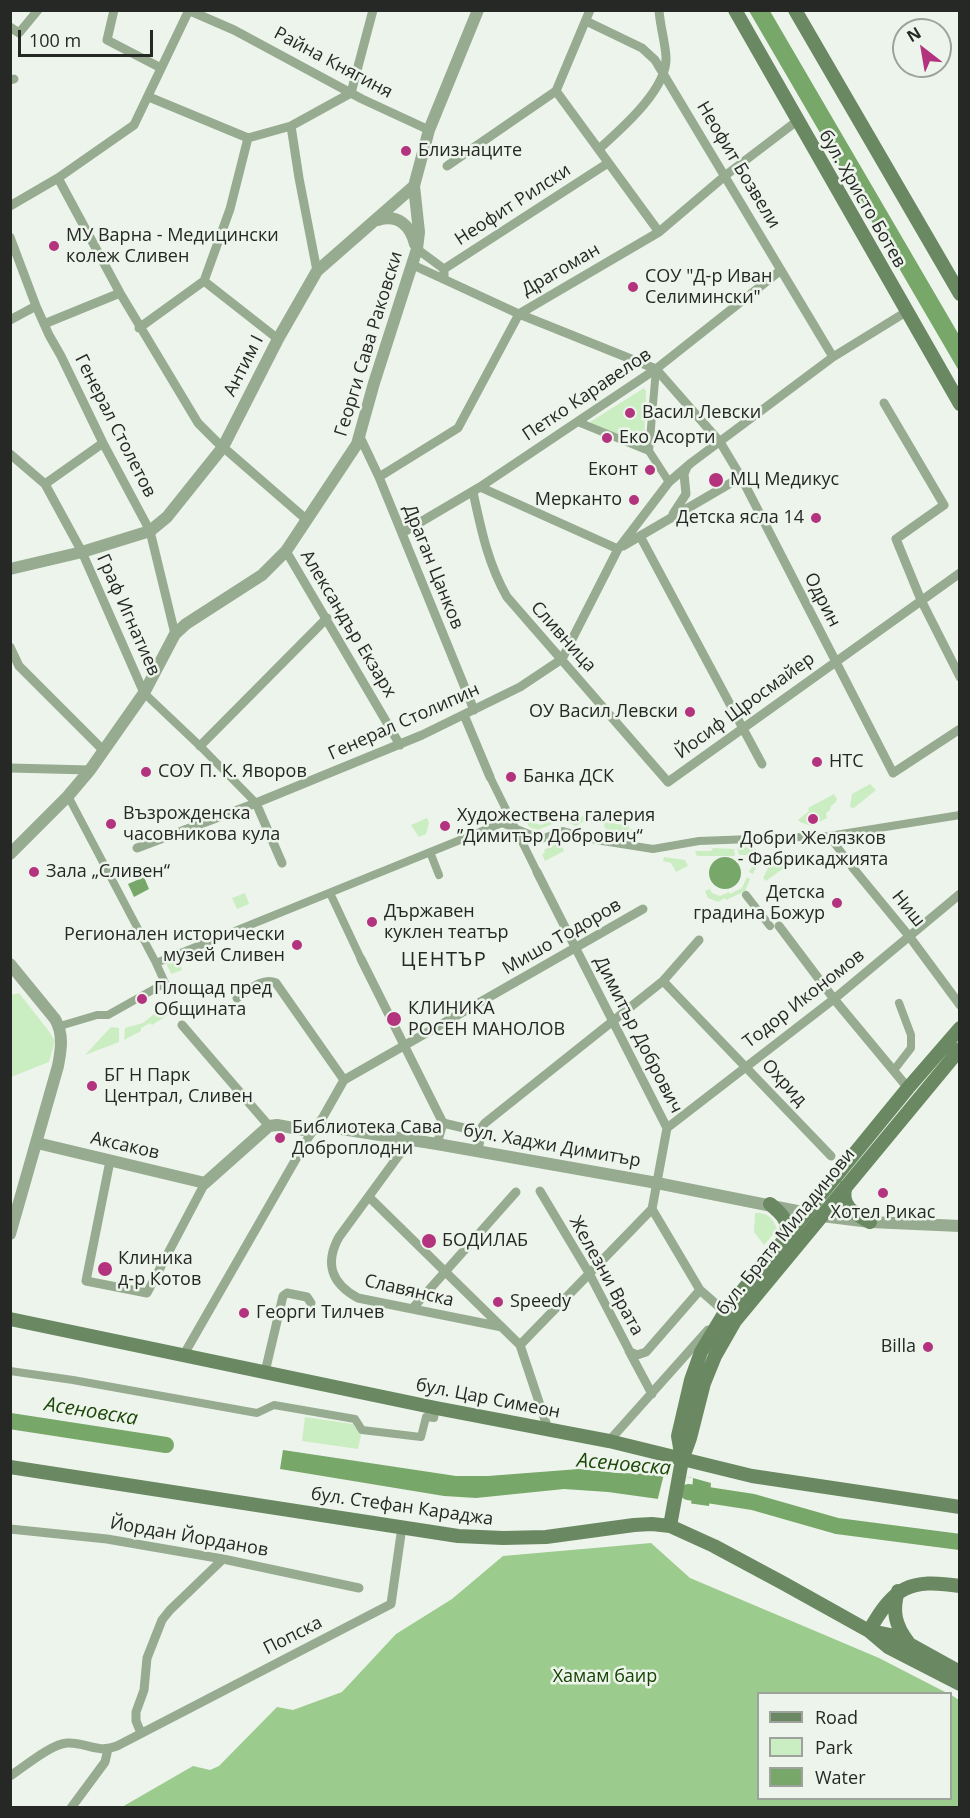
<!DOCTYPE html>
<html>
<head>
<meta charset="utf-8">
<style>
	body { margin:0 }
	#map { position:relative; width:970px; height:1818px; overflow:hidden; background:#edf4eb; font-family:"Open Sans",sans-serif }
	canvas { display:block }
	.frame { position:absolute; inset:0; border:12px solid #262825; pointer-events:none }
	.legend { position:absolute; left:757px; top:1692px; width:195px; height:108px; box-sizing:border-box; background:#edf4eb; border:2px solid #9da29c; margin:0; padding:8px 10px; list-style:none; font-size:18px; color:#262825 }
	.legend li { display:flex; align-items:center; gap:12px; height:30px }
	.legend b { width:30px; border:2px solid #9da29c }
	.north { position:absolute; left:892px; top:18px; width:60px; height:60px; box-sizing:border-box; background:#edf4eb; border:2px solid #9da29c; border-radius:50%; rotate:329deg; font-size:16px; font-weight:700; line-height:24px; text-align:center; color:#262825 }
	.north::after { content:''; display:block; margin:auto; width:21px; height:27px; background:#b4337f; clip-path:polygon(50% 0,100% 100%,50% 72%,0 100%) }
	.scale { position:absolute; left:18px; top:30px; width:135px; height:27px; box-sizing:border-box; border:3px solid #262825; border-top:0; padding-left:8px; font-size:18px; line-height:21px; white-space:nowrap; color:#262825; -webkit-text-stroke:4px #edf4eb; paint-order:stroke }
</style>
</head>
<body>
<div id="map">
<canvas width="970" height="1818"></canvas>
<div class="frame"></div>
<ul class="legend">
<li><b style="height:8px;background:#6a8962"></b>Road</li>
<li><b style="height:16px;background:#cbedc2"></b>Park</li>
<li><b style="height:16px;background:#78a76a"></b>Water</li>
</ul>
<div class="north">N</div>
<div class="scale">100 m</div>
</div>
<script>
const context = document.querySelector('canvas').getContext('2d');
context.lineJoin = 'round';
function fill(path, color) { context.fillStyle = color; context.fill(path, 'evenodd'); }
function stroke(path, color, width, dash) { context.strokeStyle = color; context.lineWidth = width; context.lineCap = dash ? 'butt' : 'round'; context.setLineDash(dash || []); context.stroke(path); }
function write(font, color, halo, rows, align = 'center') {
  context.font = font + ' "Open Sans",sans-serif'; context.lineWidth = 5; context.setLineDash([]); context.textBaseline = 'middle'; context.strokeStyle = halo; context.fillStyle = color; for (const [text, x, y, turn = 0] of rows) {
    context.save(); context.translate(x, y); context.rotate((+turn || 0) * Math.PI / 180); context.textAlign = isNaN(turn) ? turn : align; if (halo) context.strokeText(text, 0, 0); context.fillText(text, 0, 0); context.restore();
  }
}
const green = new Path2D(`
	M644,388L646,391L644,445L593,425L590,422Z
	M870,784L876,790L854,808L850,807L852,794Z
	M834,794L837,799L835,803L831,806L830,810L826,813L827,818L811,826L800,822L798,820L809,811L808,808Z
	M568,813H572L574,816L579,818L584,816L586,820L576,826L562,820L560,816Z
	M533,817L535,823L541,825L550,821L552,824L538,830L529,827L526,820Z
	M427,818L429,823L426,834L419,837L411,825Z
	M605,822L629,826V829L642,831V834L636,838L621,835V833L607,830L604,826Z
	M556,844L562,846L564,851L545,861L542,854L545,853L544,850Z
	M737,847L755,848L760,858L753,874L749,872L754,863L753,861H750L747,855H739Z
	M713,848L734,849L735,855L734,856H697L695,852L696,851H711Z
	M785,855H792L795,860L766,881L763,878L769,866Z
	M664,857L685,860L688,866L676,872L671,863L663,861Z
	M747,877L750,879L745,891L726,900L725,898L718,902L708,898L705,891L710,889L712,893L720,896L729,892L730,894L742,888Z
	M245,893L249,904L237,909L232,898Z
	M178,958L182,970L171,974L166,963Z
	M19,993L48,1030L55,1041L49,1062L11,1077V995Z
	M159,1010L168,1015L152,1025L150,1023L141,1028V1031L124,1040L125,1028L143,1023Z
	M111,1027L119,1028V1042L85,1055Z
	M755,1213C767,1212 774,1218 777,1230L764,1245L754,1232Z
	M305,1417L353,1424L361,1435L358,1449L302,1441Z`);
const forest = new Path2D(`
	M651,1543L690,1578L879,1658L947,1693L758,1694V1798H950L951,1695L959,1700V1807H122L193,1766L210,1770L219,1766L277,1707L293,1710L342,1692L396,1634L452,1599L503,1556Z`);
const water = new Path2D(`
	M749,11H770L959,335V371Z
	M709 873a16 16 0 1 1 32 0a16 16 0 1 1-32 0Z
	M144,877L149,889L134,897L128,884Z
	M283,1450L456,1476H488L579,1469L618,1473L664,1474L693,1478L711,1483L709,1506L608,1492L564,1489L476,1498L444,1496L280,1469Z`);
const pier = new Path2D(`
	M664,1474L693,1478L691,1506L657,1502Z`);
const river = new Path2D(`
	M10,1421L166,1445
	M688,1492L753,1502L837,1526L960,1542`);
const pedestrian = new Path2D(`
	M578,422L649,451L656,369
	M649,451L669,482
	M144,693L200,746L256,803
	M490,777L537,872
	M68,796L156,963
	M829,836L853,868
	M430,852L439,875
	M330,893L361,959
	M746,895L770,926
	M60,1026L97,1015H108L165,983L156,963L502,823L541,839L563,831L596,840L653,849L699,841L829,836L960,815
	M894,1070L911,1048V1035L899,1003
	M10,1371L73,1380L257,1413L274,1405L355,1419L362,1430L421,1437L426,1417L434,1418L436,1408`);
const minor = new Path2D(`
	M114,10L107,40L161,68
	M188,10L234,30L362,99L429,130
	M586,21L642,48L655,60L833,357
	M10,27L19,33L38,10
	M10,80L14,79
	M556,91L659,232
	M149,97L248,138L291,126L351,93L373,10
	M291,126L299,178L317,271
	M599,149C620,130 668,89 666,57C665,41 660,26 659,10
	M447,166L556,91L590,10
	M58,178L120,293L198,423L216,441L307,520
	M10,206L58,178L134,125L189,10
	M10,237L36,306L49,335L61,356L103,443L150,531L175,634
	M417,249L444,269
	M413,265L519,314L656,369L720,442L741,477L893,773L960,729
	M444,279V269L608,163
	M204,281L230,209L248,138
	M10,320L36,306
	M44,324L120,293
	M139,328L204,281L278,339
	M884,403L944,505L896,539L921,600L960,677
	M360,437L379,477L474,710
	M10,454L45,484L82,552L144,693
	M379,477L458,428L519,314L659,232L726,175L797,121
	M45,484L103,443
	M480,487L618,549
	M473,492C481,529 488,564 507,597L668,782L960,573
	M673,514L686,494L684,474L687,467
	M402,533L480,487L656,369L781,270
	M640,536L762,764
	M623,546L741,477
	M286,551L400,745
	M10,647L19,666L104,751
	M464,715L490,777
	M200,746L327,618
	M10,768L90,770
	M256,803L282,863
	M137,848L256,803L422,735L520,687L562,659L618,549L669,482L691,463L833,357L906,312
	M853,868L909,936L960,1005
	M779,926L834,999L908,1088
	M361,959L443,1123
	M663,981L831,1156
	M237,998C248,991 262,977 276,983L344,1080
	M182,1025L269,1126
	M344,1080L643,909
	M667,1128L834,999L960,894
	M410,1140L339,1237C324,1264 332,1284 358,1298L502,1327
	M437,1144L443,1123L481,1132
	M478,1151L482,1127L485,1123L663,981L699,940
	M110,1161L86,1281L147,1293L205,1183
	M540,1191L589,1273L630,1352L637,1355L646,1352L700,1290
	M369,1197L520,1345L548,1429
	M652,1209L700,1290L725,1312L722,1316
	M412,1309L516,1192
	M520,1345L652,1209L667,1128L537,872
	M629,1351L652,1394
	M183,1356L308,1138L323,1117L344,1080
	M265,1372L283,1296L287,1293L307,1297L311,1303
	M609,1441L708,1330
	M10,1529L107,1539L223,1559L359,1588
	M141,1733L136,1721V1712L144,1690L147,1658L162,1620L170,1610L223,1559
	M10,1776C24,1767 51,1744 67,1743C86,1742 97,1754 117,1746L391,1604L402,1527
	M71,1808L105,1762L108,1749`);
const tertiary = new Path2D(`
	M378,220C398,214 410,225 415,244
	M10,569L82,552L150,531L167,517L223,447L278,339L317,271L414,186
	M10,854L68,796L90,770L144,693L175,634L186,624L262,575L286,551L357,444L374,383L417,249L419,232L414,186L429,130L478,10
	M10,964L55,1019C64,1034 61,1050 58,1066L10,1234
	M37,1143L205,1183L269,1126L277,1125L304,1130L329,1127L437,1144L657,1183L822,1216L870,1222L960,1226`);
const secondary = new Path2D(`
	M735,10L960,404
	M795,10L960,294
	M846,1186C839,1206 855,1214 870,1222
	M770,1204C782,1214 790,1221 786,1238
	M10,1319L436,1408L609,1441L752,1476L960,1507
	M682,1459L678,1436L691,1380L701,1352L725,1312L908,1088L960,1028
	M10,1467L458,1536L503,1538L546,1537L634,1525L652,1524L670,1526L714,1546L783,1583L869,1631L888,1647L960,1684
	M670,1526L682,1460L690,1438L704,1383L715,1356L735,1321L960,1049
	M898,1591C892,1611 895,1625 908,1642
	M869,1631C894,1587 909,1578 960,1586
	M871,1631L895,1636L960,1672`);
const markers = [
	[406,151,6,"#b4337f"],
	[54,246,6,"#b4337f"],
	[633,287,6,"#b4337f"],
	[630,413,6,"#b4337f"],
	[607,438,6,"#b4337f"],
	[650,470,6,"#b4337f"],
	[716,480,8,"#b4337f"],
	[634,500,6,"#b4337f"],
	[816,518,6,"#b4337f"],
	[690,712,6,"#b4337f"],
	[817,762,6,"#b4337f"],
	[146,772,6,"#b4337f"],
	[511,777,6,"#b4337f"],
	[813,819,6,"#b4337f"],
	[111,824,6,"#b4337f"],
	[445,826,6,"#b4337f"],
	[34,872,6,"#b4337f"],
	[837,903,6,"#b4337f"],
	[372,922,6,"#b4337f"],
	[297,945,6,"#b4337f"],
	[142,999,6,"#b4337f"],
	[394,1019,8,"#b4337f"],
	[92,1086,6,"#b4337f"],
	[280,1138,6,"#b4337f"],
	[883,1193,6,"#b4337f"],
	[429,1241,8,"#b4337f"],
	[105,1269,8,"#b4337f"],
	[498,1302,6,"#b4337f"],
	[244,1313,6,"#b4337f"],
	[928,1347,6,"#b4337f"]
];
const streetNames = [
	["Райна Княгиня",333,63,28],
	["Неофит Бозвели",738,165,59],
	["бул. Христо Ботев",862,199,60],
	["Неофит Рилски",513,205,-33],
	["Драгоман",561,270,-30],
	["Георги Сава Раковски",369,344,-73],
	["Антим I",244,366,-63],
	["Петко Каравелов",587,395,-34],
	["Генерал Столетов",115,426,63],
	["Драган Цанков",433,567,68],
	["Одрин",822,600,63],
	["Граф Игнатиев",128,615,66],
	["Александър Екзарх",348,624,59],
	["Сливница",563,637,48],
	["Йосиф Щросмайер",745,706,-36],
	["Генерал Столипин",404,722,-24],
	["Ниш",908,909,51],
	["Мишо Тодоров",562,937,-30],
	["Тодор Икономов",804,999,-38],
	["Димитър Добрович",638,1035,63],
	["Охрид",784,1083,47],
	["Аксаков",125,1146,13],
	["бул. Хаджи Димитър",552,1146,10],
	["бул. Братя Миладинови",786,1232,-51],
	["Железни Врата",606,1276,61],
	["Славянска",409,1291,13],
	["бул. Цар Симеон",488,1399,11],
	["бул. Стефан Караджа",402,1507,8],
	["Йордан Йорданов",189,1537,10],
	["Попска",293,1636,-27]
];
const poiNames = [
	["Близнаците",418,151],
	["МУ Варна - Медицински",66,236],
	["колеж Сливен",66,257],
	["СОУ \"Д-р Иван",645,277],
	["Селимински\"",645,298],
	["Васил Левски",642,413],
	["Еко Асорти",619,438],
	["Еконт",638,470,"right"],
	["МЦ Медикус",730,480],
	["Мерканто",622,500,"right"],
	["Детска ясла 14",804,518,"right"],
	["ОУ Васил Левски",678,712,"right"],
	["НТС",829,762],
	["СОУ П. К. Яворов",158,772],
	["Банка ДСК",523,777],
	["Възрожденска",123,814],
	["часовникова кула",123,835],
	["Художествена галерия",457,816],
	["”Димитър Добрович“",457,837],
	["Добри Желязков",813,839,"center"],
	["- Фабрикаджията",813,860,"center"],
	["Зала „Сливен“",46,872],
	["Детска",825,893,"right"],
	["градина Божур",825,914,"right"],
	["Държавен",384,912],
	["куклен театър",384,933],
	["Регионален исторически",285,935,"right"],
	["музей Сливен",285,956,"right"],
	["Площад пред",154,989],
	["Общината",154,1010],
	["КЛИНИКА",408,1009],
	["РОСЕН МАНОЛОВ",408,1030],
	["БГ H Парк",104,1076],
	["Централ, Сливен",104,1097],
	["Библиотека Сава",292,1128],
	["Доброплодни",292,1149],
	["Хотел Рикас",883,1213,"center"],
	["БОДИЛАБ",442,1241],
	["Клиника",118,1259],
	["д-р Котов",118,1280],
	["Speedy",510,1302],
	["Георги Тилчев",256,1313],
	["Billa",916,1347,"right"]
];
const parkNames = [
	["Хамам баир",605,1677]
];
const neighbourhoodNames = [
	["ЦЕНТЪР",444,960]
];
const waterNames = [
	["Асеновска",91,1412,9],
	["Асеновска",624,1465,5]
];
fill(green, '#cbedc2');
fill(forest, '#9bcb8d');
fill(water, '#78a76a');
fill(pier, '#edf4eb');
stroke(river, '#78a76a', 16);
stroke(pedestrian, '#96ab90', 8);
stroke(minor, '#96ab90', 9);
stroke(tertiary, '#96ab90', 12);
stroke(secondary, '#6a8962', 14);
for (const [x, y, r, color] of markers) { const dot = new Path2D(); dot.arc(x, y, r, 0, 2 * Math.PI); context.fillStyle = color; context.fill(dot); stroke(dot, '#edf4eb', 2); }
write('18px', '#262825', '#edf4eb', streetNames);
write('18px', '#262825', '#edf4eb', poiNames, 'left');
write('18px', '#144201', '#edf4eb', parkNames);
context.letterSpacing = '1.5px';
write('20px', '#262825', '#edf4eb', neighbourhoodNames);
context.letterSpacing = '0px';
write('italic 20px', '#1b4808', '#edf4eb', waterNames);
</script>
</body>
</html>
